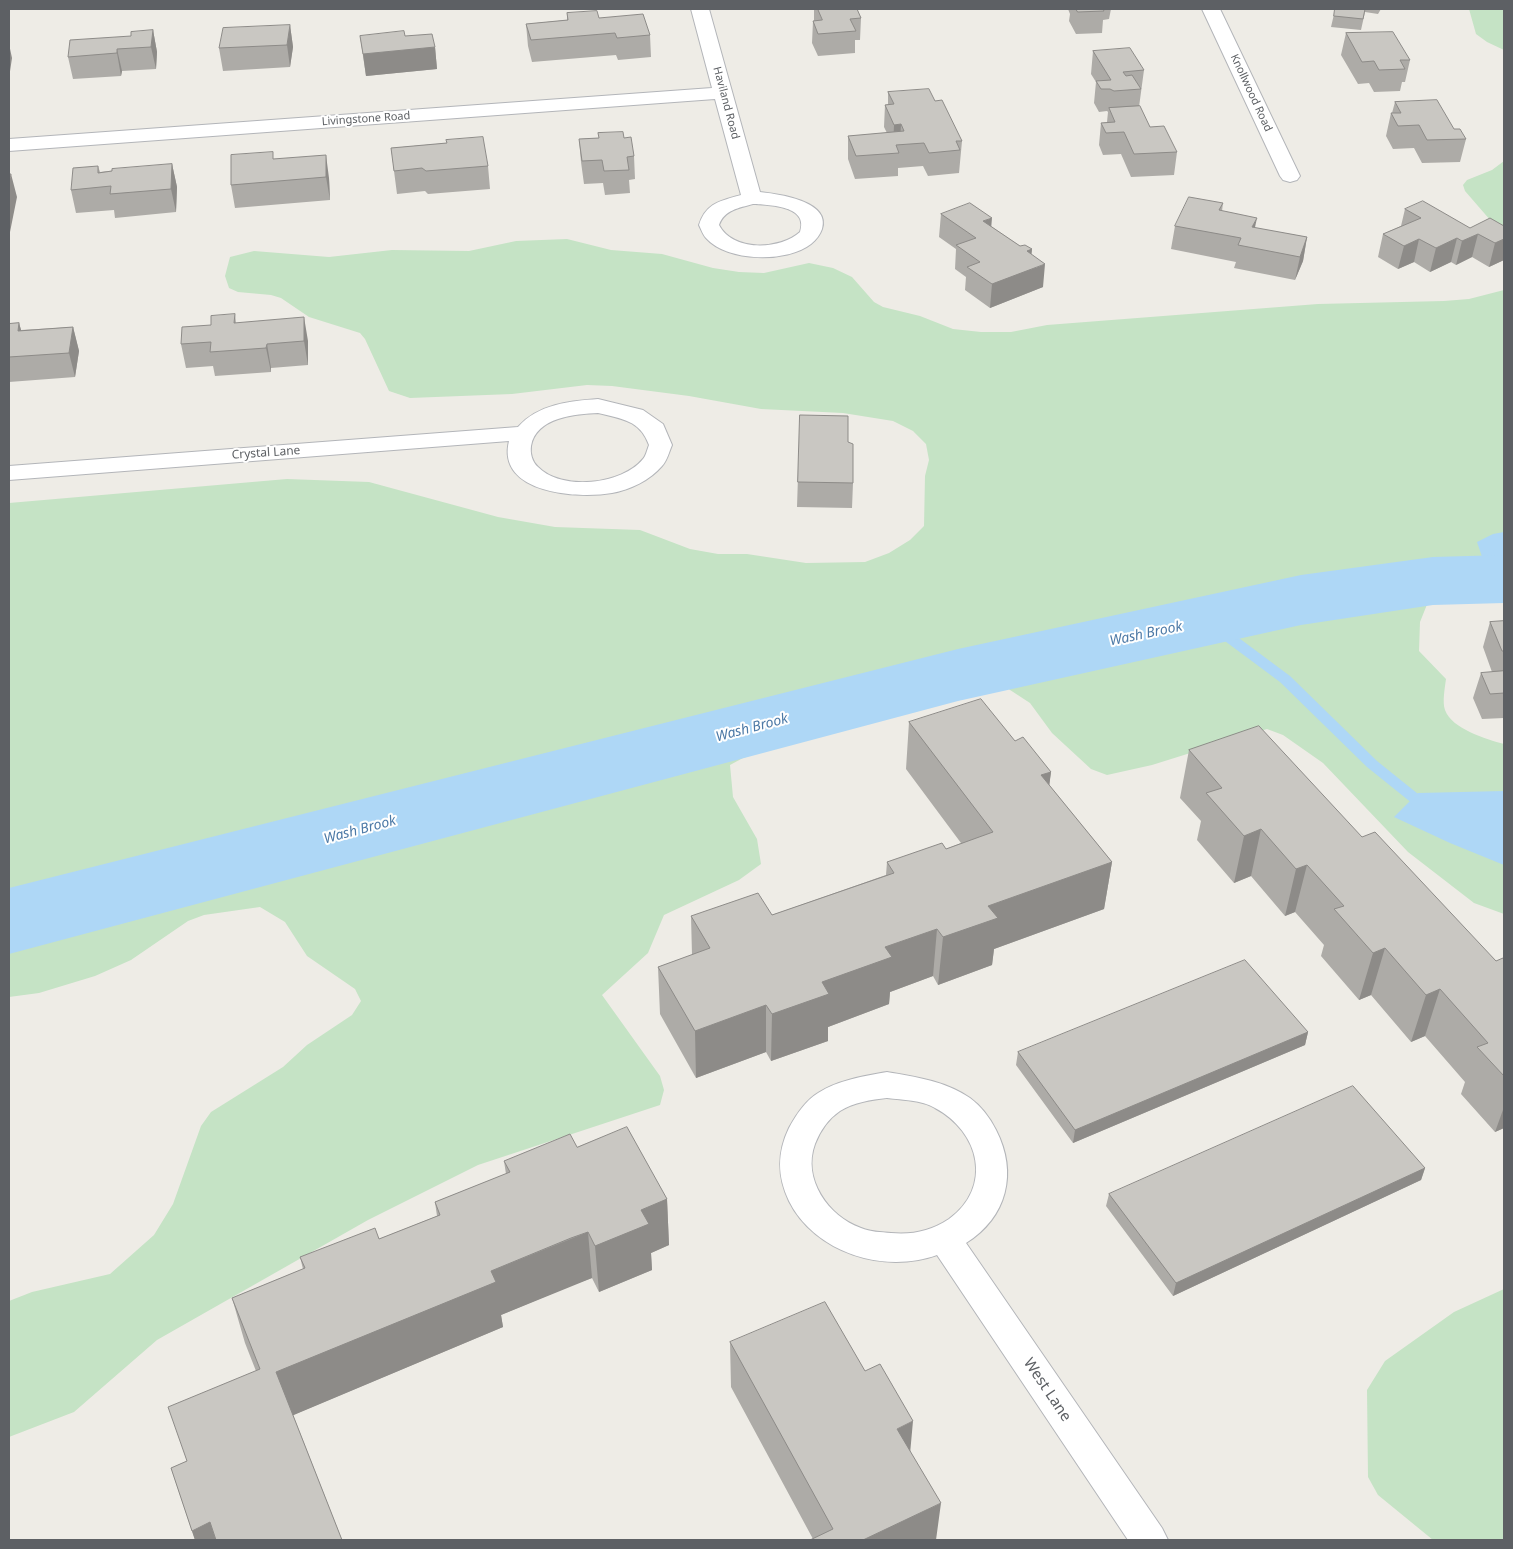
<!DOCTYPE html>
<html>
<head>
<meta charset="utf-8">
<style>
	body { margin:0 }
	#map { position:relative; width:1513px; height:1549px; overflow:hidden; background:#eeece6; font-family:"Noto Sans",sans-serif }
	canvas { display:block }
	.frame { position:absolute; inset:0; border:10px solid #5d6064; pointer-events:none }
</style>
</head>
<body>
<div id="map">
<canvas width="1513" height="1549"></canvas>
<div class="frame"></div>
</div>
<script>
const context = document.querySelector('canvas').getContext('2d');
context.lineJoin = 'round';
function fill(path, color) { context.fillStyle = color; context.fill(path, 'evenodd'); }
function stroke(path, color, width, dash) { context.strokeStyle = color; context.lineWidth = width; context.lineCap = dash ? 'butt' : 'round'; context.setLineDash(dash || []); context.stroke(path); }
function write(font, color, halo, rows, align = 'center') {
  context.font = font + ' "Noto Sans",sans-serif'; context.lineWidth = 4; context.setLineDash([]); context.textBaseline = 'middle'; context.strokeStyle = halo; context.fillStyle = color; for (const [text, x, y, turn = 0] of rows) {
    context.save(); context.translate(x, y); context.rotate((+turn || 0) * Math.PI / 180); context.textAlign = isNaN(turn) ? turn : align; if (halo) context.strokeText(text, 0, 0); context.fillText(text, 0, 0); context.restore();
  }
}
const green = new Path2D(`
	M1469,9H1504V50L1487,42L1476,34Z
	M1504,161V236L1465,191L1463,185L1467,180L1492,170Z
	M567,239L611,250L662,254L713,268L739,272L764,273L809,263L833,268L852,277L874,302L883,307L920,316L953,329L981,332H1011L1047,325L1318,304L1444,301L1469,299L1504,290V586L1434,587L1420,622L1419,651L1446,679C1445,687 1442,702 1445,710C1452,729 1486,739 1504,744V914L1474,903L1408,852L1323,763L1283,735L1267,729L1152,765L1107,775L1091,769L1052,733L1030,703L1007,688L975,691L920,709L858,720L743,758L730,765L733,797L757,839L761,864L739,880L664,915L648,953L602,995L660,1076L664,1090L660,1105L478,1165L368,1220L157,1340L74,1412L9,1437V1301L32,1292L110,1274L154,1235L173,1204L201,1126L211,1112L283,1067L307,1045L352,1015L361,1001L355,989L307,956L285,922L260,907L204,915L188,921L131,960L95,976L39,993L9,997V503L287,479L369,482L498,517L555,527L640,530L690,549L718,554H747L806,563L865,562L889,553L910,540L924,526L925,476L929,460L926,444L913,431L893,421L843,413L761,409L689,396L612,386L587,385L512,394L410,398L389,391L365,339L360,333L309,317L281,298L271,295L238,292L229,288L225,276L230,257L254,251L329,257L392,250L469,251L516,241Z
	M1504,1289V1540H1433L1378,1495L1368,1477L1367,1390L1385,1361L1454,1312Z`);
const water = new Path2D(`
	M1504,532V596L1495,595L1477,542L1493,534Z
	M1504,791V865L1450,843L1394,817L1418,793Z`);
const stream = new Path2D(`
	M1207,617L1212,618L1290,676L1377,761L1433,806L1435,809L1433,812H1423L1367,767L1280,682L1202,624L1201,621L1202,618Z`);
const river = new Path2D(`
	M1504,555V603L1433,605L1301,625L958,701L9,954V888L958,649L1301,575L1433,557Z`);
const minor = new Path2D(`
	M691,9H709L760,192C778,194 831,201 822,229C820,235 816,240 811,244C787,263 727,262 706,238C703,235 701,229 699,225C706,203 720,201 741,195L715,99L9,151V139L712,88ZM753,204C771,205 809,206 800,232C780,250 733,252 719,225C724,210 739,208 753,204Z
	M1202,9H1220L1300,176L1297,180L1290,182L1283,180L1280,176Z
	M598,399L643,410L663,424L672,445C669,452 667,461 662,466C650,480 630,490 612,493C579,499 496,494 509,441L9,480V466L518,427C538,404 570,401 598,399ZM598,413C622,419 640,420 649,445C647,450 646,456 643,459C622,485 561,491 538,467C532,462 530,453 531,446C536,417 576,414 598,413Z
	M887,1072C916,1077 945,1081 970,1098C981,1106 990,1118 996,1130C1018,1173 1007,1217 966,1243L1162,1528L1168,1540H1128L937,1255C884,1274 815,1253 789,1201C777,1176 777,1153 789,1128C796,1115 805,1101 818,1093C838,1080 864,1076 887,1072ZM887,1098C903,1100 921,1100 935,1108C980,1132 993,1187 949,1219C931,1231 912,1235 891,1233C881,1232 870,1232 861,1228C828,1216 802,1179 815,1144C820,1131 828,1119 840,1111C854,1102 871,1100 887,1098Z`);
const wall = new Path2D(`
	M814,9H857L861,18L860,40H855V53L818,56L812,43L813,21H814Z
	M1068,9H1111L1109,19L1103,20L1102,33L1076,34L1069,21L1070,14Z
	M1318,9H1381L1378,14L1365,12L1361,30L1331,27L1335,10Z
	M567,13L599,18L650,35L651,57L618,60L616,55L532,62L528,46L526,24L567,20Z
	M290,25L293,47L290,67L223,71L219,48Z
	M153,30L157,52L156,69L122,71L121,76L73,79L68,57Z
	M1346,33L1410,60L1405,82H1402L1400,91L1374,92L1369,83L1358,84L1341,55Z
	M360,36H405L435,47L437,69L366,76Z
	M1093,51L1144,70L1139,107L1150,127L1177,152L1174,175L1131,177L1121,154L1103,155L1099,145L1101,123L1107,122L1108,112L1107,111L1099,112L1094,103L1096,82L1091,74Z
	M888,92L935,101L962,141L959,173L928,176L923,166L898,168V176L855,179L848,159V136L887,133L884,127L885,105L888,104Z
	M1395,102L1454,129L1466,139L1460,162L1422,163L1414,148L1393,149L1386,136L1391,113H1392Z
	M598,133L624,138L634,156L635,179L629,180L630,193L605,195L603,183L584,184L581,162L579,139L599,138Z
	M447,143L488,166L490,189L428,194L425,191L397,194L391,148Z
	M274,159L329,178L330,200L235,208L231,185Z
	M172,164L177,187L176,212L115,218L114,210L76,213L71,190L98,166L100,172Z
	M1223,203L1222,211L1255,228L1307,237L1303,261L1295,280L1234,268L1236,262L1171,249L1175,226Z
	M1405,209L1470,228L1504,226V260L1489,267L1472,257L1456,265L1451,262L1430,272L1414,262L1398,269L1378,257L1383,234L1401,226Z
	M941,214L992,227L1020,246L1032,249L1031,254L1043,287L990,308L965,290L966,277L955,269L956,249L939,237Z
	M235,314L236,323L308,341V365L271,368V372L215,376L213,366L186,368L181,344L211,325Z
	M19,323L21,330L73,327L79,351L75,377L9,382V324Z
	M800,415L848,442L853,483L852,508L797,507Z
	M1504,621V718L1482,719L1473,698L1481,673L1492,672L1483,647L1490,622Z
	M909,722L1015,741L1051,772L1049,785L1112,862L1104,909L994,949L992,965L938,985L933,976L890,992L889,1004L828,1027V1041L771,1061L766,1052L696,1078L660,1014L658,967L692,955L691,916L772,915L886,875L887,862L946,849L961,843L906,769Z
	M1189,750L1362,837L1496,961L1504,960V1128L1495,1132L1461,1094L1465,1082L1425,1036L1411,1042L1371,995L1359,1000L1321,956L1324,945L1295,912L1285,916L1251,876L1234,883L1197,840L1201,821L1180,798Z
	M1308,1032L1305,1045L1073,1143L1016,1065L1018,1052Z
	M577,1147L667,1199L669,1245L651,1253L652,1270L599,1292L592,1278L575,1284L501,1315L503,1327L293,1415L342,1540H195L171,1468L187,1461L256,1371L245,1343L232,1298L303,1269L300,1257L379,1239L437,1216L435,1202L506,1174L504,1161Z
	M1425,1168L1421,1180L1173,1296L1106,1206L1109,1194Z
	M730,1342L910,1452L936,1540L813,1539L731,1387Z`);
const shadedWall = new Path2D(`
	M290,25L293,47L290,67L287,45Z
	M153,30L157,52L156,69L151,47Z
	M9,44L12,58L9,78Z
	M435,47L437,69L366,76L363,54Z
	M117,49L122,71L121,76L117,53Z
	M901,124L900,145H896L893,148L894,125Z
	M326,155L329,178L330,200L326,177Z
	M172,164L177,187L176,212L171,189Z
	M11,174L17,197L10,232L9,228V183Z
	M992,218L990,241L983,221Z
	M1257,218L1252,241V227Z
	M1478,234L1472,257L1456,265L1462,241Z
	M1307,237L1303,261L1295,280L1300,257Z
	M1457,238L1451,262L1430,272L1436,248Z
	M1419,239L1414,262L1398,269L1404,246Z
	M1504,239V260L1489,267L1495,243Z
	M1032,249L1030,270L1045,264L1043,287L990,308L992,284L1027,251Z
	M304,317L308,341V365L304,341Z
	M19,323L26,347L18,331Z
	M73,327L79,351L75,377L69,353Z
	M267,344L271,368V372L266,348Z
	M1051,772L1045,819L1041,775Z
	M1261,829L1251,876L1234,883L1244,836Z
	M1112,862L1104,909L994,949L992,965L938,985L943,937L988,906Z
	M1307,865L1295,912L1285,916L1296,869Z
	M937,929L933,976L890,992L889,1004L828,1027V1041L771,1061L772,1014L822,982L885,947Z
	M1385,948L1371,995L1359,1000L1373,953Z
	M1440,989L1425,1036L1411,1042L1426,995Z
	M766,1005V1052L696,1078L695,1031Z
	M1308,1032L1305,1045L1073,1143L1075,1130Z
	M1504,1107V1128L1495,1132Z
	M1425,1168L1421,1180L1173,1296L1176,1283Z
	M667,1199L669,1245L651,1253L652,1270L599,1292L595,1246L641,1210Z
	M588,1232L592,1278L501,1315L503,1327L289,1417L276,1372L491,1271Z
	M913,1421L909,1465L897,1429Z
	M941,1503L936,1540H863Z
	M210,1522L216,1540H195L192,1531Z`);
const building = new Path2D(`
	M818,9H857L861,18L850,19L856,31L818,34L813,21L822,20Z
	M1076,9H1103L1104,11L1078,12Z
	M1335,9H1365L1363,19L1334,16Z
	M597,11L599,18L643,14L650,35L617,38L615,33L531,40L526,24L568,20L567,13Z
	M290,25L287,45L219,48L223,28Z
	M153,30L151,47L117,49V53L68,57L70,40L131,36V32Z
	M404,31L405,36L432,34L435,47L363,54L360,36Z
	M1393,32L1410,60H1400L1405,69L1379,70L1374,61L1362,62L1346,33Z
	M1130,48L1144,70L1123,72L1126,76L1132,75L1141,89L1114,91L1110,89H1101L1096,81L1111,80L1093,51Z
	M929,89L935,101L942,100L962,141H956L960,150L929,153L924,143L896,145L899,153L856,156L848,136L904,131L901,124L894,125L885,105L894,104L888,92Z
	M1437,100L1454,129H1460L1466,139L1427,140L1419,125L1398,126L1391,113H1401L1395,102Z
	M1140,106L1150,127L1164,126L1177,152L1134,154L1124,132L1106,133L1101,123L1115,122L1109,108Z
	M623,132L624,138L631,137L634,156L627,157L629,170L604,171L602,160L582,161L579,139L599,138L598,133Z
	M483,137L488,166L426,171L422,168L394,171L391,148L447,143L446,140Z
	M273,152V159L326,155V177L231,185V155Z
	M172,164L171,189L110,194L111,186L71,190L73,168L98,166V173L112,171V169Z
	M9,174H11L9,183Z
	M1189,197L1223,203L1219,210L1257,218L1252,227L1307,237L1300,257L1238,245L1241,238L1175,226Z
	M1423,201L1470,228L1490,218L1504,226V239L1495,243L1478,234L1462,241L1457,238L1436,248L1419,239L1404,246L1383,234L1421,218L1405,209Z
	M970,203L992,218L983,221L1020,246L1025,245L1032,249L1027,251L1045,264L992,284L967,267L980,262L956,245L976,238L941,214Z
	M235,314L234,323L304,317V341L267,344L266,348L210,352L211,342L181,344L182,327L211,325V316Z
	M19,323L18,331L73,327L69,353L9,357V324Z
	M800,415L848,416V442L853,444V483L798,482Z
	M1504,621V651H1502L1490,622Z
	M1504,671V693L1490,694L1481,673Z
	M981,699L1015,741L1023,737L1051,772L1041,775L1112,862L988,906L998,918L943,937L937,929L885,947L892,957L822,982L829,994L772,1014L766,1005L695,1031L658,967L710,948L691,916L758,893L772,915L894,873L887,862L942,843L946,849L993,832L909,722Z
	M1259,726L1362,837L1375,832L1496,961L1503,958L1504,960V1076L1477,1047L1488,1043L1440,989L1426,995L1385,948L1373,953L1334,909L1344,906L1307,865L1296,869L1261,829L1244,836L1206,793L1222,788L1189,750Z
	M1245,960L1308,1032L1075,1130L1018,1052Z
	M1353,1086L1425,1168L1176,1283L1109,1194Z
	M627,1127L667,1199L641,1210L649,1224L595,1246L588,1232L571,1238L491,1271L496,1282L276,1372L342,1540H216L210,1522L192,1531L171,1468L187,1461L168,1407L260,1369L232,1298L305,1268L300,1257L375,1228L379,1239L440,1215L435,1202L510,1172L504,1161L570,1134L577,1147Z
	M825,1302L865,1371L880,1364L913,1421L897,1429L941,1503L863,1540H810L833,1529L730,1342Z`);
const farStreetnames = [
	["Knollwood Road",1251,93,65],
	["Haviland Road",726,103,75],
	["Livingstone Road",366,119,-4]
];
const streetNames = [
	["Crystal Lane",266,453,-4]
];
const waterNames = [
	["Wash Brook",1146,634,-12],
	["Wash Brook",752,728,-15],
	["Wash Brook",360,830,-15]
];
const nearStreetnames = [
	["West Lane",1047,1390,56]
];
fill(green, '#c5e3c5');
fill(water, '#aed7f6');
fill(stream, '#aed7f6');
fill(river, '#aed7f6');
stroke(minor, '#b3b5b9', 2);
fill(minor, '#fff');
fill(wall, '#adaba7');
fill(shadedWall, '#8d8b88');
fill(building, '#c9c7c2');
stroke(building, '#8d8b88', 1);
write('11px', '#5d6064', '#fff', farStreetnames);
write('12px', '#5d6064', '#fff', streetNames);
write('italic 14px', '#4c79a6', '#fff', waterNames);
write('15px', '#5d6064', '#fff', nearStreetnames);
</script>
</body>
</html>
